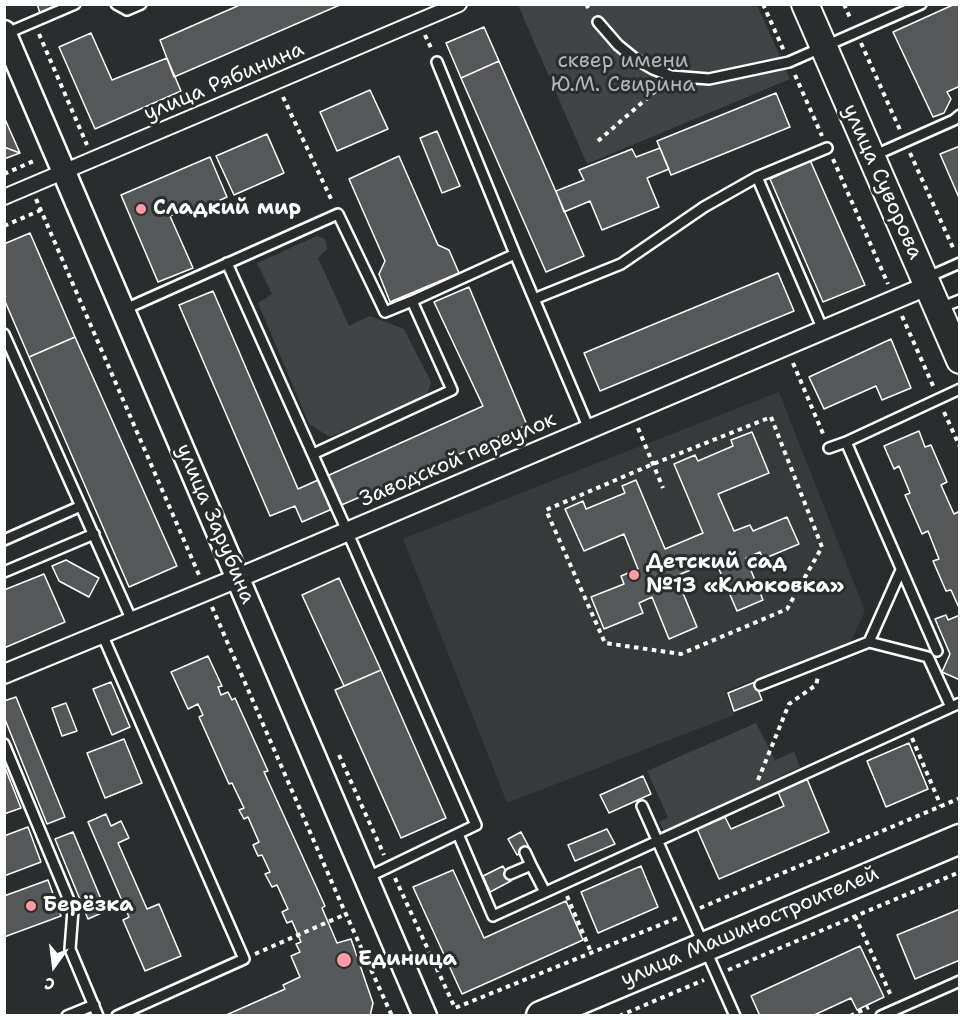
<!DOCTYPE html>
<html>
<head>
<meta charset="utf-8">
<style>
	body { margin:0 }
	#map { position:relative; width:964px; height:1020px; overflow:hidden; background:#2a2d2e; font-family:"Shantell Sans",sans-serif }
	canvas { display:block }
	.frame { position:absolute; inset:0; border:6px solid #fff; pointer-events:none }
	.north { position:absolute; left:24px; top:936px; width:60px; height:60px; -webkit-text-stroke:4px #2a2d2e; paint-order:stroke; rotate:194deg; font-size:16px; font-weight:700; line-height:24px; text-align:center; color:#fff }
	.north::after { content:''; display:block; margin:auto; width:21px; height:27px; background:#fff; clip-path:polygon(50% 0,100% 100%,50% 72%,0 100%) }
</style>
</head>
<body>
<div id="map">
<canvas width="964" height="1020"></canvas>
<div class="frame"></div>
<div class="north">С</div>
</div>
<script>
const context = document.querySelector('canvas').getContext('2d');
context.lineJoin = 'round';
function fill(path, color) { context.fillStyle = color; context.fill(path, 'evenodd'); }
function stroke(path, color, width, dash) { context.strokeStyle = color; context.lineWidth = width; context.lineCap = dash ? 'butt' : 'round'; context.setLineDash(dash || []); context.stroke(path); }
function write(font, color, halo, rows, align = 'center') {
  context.font = font + ' "Shantell Sans",sans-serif'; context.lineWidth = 6; context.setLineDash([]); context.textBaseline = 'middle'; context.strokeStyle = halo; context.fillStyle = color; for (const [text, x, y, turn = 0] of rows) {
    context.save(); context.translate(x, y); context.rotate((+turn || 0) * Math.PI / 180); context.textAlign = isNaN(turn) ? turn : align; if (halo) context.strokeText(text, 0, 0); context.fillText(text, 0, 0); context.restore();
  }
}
const built = new Path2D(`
	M779,392L865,611L850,643L725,691L734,715L507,803L403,539Z`);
const green = new Path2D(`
	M518,5H757L790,79L587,164Z
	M317,236L325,239L327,249L318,258L349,326L370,316L404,329L431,382L427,395L330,437L309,424L258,303L272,294L257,263Z
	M756,723L775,760L794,752L800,767L664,831L659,822L668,817L647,771Z`);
const building = new Path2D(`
	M37,4H60L40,13Z
	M242,4H342L174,77L160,40Z
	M955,4H960V86L947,92L951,99L944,113L933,117L893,32Z
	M484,27L499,61L461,78L446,43Z
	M91,33L112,80L167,58L181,91L95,129L59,47Z
	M499,61L584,256L546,272L461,78Z
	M370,90L388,129L337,151L320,112Z
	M776,93L790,127L671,175L657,141Z
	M4,117L20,153L4,147Z
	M437,131L460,186L442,193L420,138Z
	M267,134L284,173L234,195L216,156Z
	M960,146V200L940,154Z
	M4,147L20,153L4,159Z
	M660,148L669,169L647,178L659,207L602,230L590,201L564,212L556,191L584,180L579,170L632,149L636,157Z
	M399,156L438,245L449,250L459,273L390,302L379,274L385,261L349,179Z
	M210,157L227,197L187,215L184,209L170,216L193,268L158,282L121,195Z
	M810,160L865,285L823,302L770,179Z
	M30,233L75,337L29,357L4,299V244Z
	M778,273L794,311L600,391L584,353Z
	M469,287L527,425L302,522L295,506L270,516L179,305L213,291L298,489L483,406L434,302Z
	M75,337L177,566L129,587L29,357Z
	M891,339L911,388L882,400L876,386L824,409L809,377Z
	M919,431L925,447L931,445L947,482L941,485L954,514L960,511V610L951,590L946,591L933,561L939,559L928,531L922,534L905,495L910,493L899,466L894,469L884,446Z
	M752,432L769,473L718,494L734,531L750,525L753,531L787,517L799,544L763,559L760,552L746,558L763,600L737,611L715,560L676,576L697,627L669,639L652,597L639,603L643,613L604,629L591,597L624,584L621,576L638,569L624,534L584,551L565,509L583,501L586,509L625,493L622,486L636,480L665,549L703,533L674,464L695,455L698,461L733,446L731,440Z
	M66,560L99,578L89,597L59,581L52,566Z
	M44,574L65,622L4,648V590Z
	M339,578L381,670L344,686L302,595Z
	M946,615L948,620L960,615V680L942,672L950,654L935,619Z
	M208,656L222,686L218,687L221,695L228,692L232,700L235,698L268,771L264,772L325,906L322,908L337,943L351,939L373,1003L370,1016H224L285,989L283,985L300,977L291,956L300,952L296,944L301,942L292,921L287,923L282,912L288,909L277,885L272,887L265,874L270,872L262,855L258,856L253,845L259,842L248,817L244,819L239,810L244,808L232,783L229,784L199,717L203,715L198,704L188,709L171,672Z
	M381,670L446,818L401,838L335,690Z
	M111,682L130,727L112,735L93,689Z
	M755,682L762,700L734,711L728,693Z
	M16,697L65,817L47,824L4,717V701Z
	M66,703L77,731L62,736L52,708Z
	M124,739L142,783L105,798L87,753Z
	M909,743L928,789L886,807L867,761Z
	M4,765L21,808L4,814Z
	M643,776L651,794L609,813L600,795Z
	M807,779L829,832L719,879L697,829L725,817L731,829L784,806L778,792Z
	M106,814L111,826L121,821L129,838L118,843L147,909L159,904L181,956L145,971L123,920L129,917L88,822Z
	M28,827L41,862L4,876V836Z
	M607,829L615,844L575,861L568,845Z
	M73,832L106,911L88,919L55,839Z
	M521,832L530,849L517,855L508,839Z
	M503,866L511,881L490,892L483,876Z
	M641,866L658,907L598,933L581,892Z
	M453,870L484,938L566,901L583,940L462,994L413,887Z
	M48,880L61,916L4,937V896Z
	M960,909V960L915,979L897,935Z
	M860,946L884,997L857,1010L851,998L812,1016H760L751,996Z`);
const path = new Path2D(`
	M586,4L590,11
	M763,4L784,51
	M844,4L851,20
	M39,34L87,145
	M425,35L432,50
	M861,43L900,130
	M795,75L822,136
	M283,97L332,201
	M598,141L660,87
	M910,153L954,250
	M833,159L888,284
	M4,174L36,160
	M36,199L199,575
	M4,226L41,210
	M902,316L934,388
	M793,363L824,436
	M944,412L960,447
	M771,417L822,547L787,609L681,654L605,643L546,510L653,464Z
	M638,428L663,488
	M212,607L340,901L392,1016
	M912,738L941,806
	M339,755L384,855
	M758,780L789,704L816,685L818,677
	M395,878L455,1008L677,918
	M567,896L591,952
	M700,908L960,798
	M855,916L892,998
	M255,954L346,914
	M728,970L960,872
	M619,1016L704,980
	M850,1016L869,1007`);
const service = new Path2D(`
	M116,4L127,10L141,4
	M598,22L618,45L634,58L653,69L671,76L709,79L789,62L921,4
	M5,34L75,4
	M437,62L515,254
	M873,156L954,120L960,115
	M757,177L823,330
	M227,263L347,531L476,825L366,878
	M926,278L960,263
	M534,299L621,264L704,207L757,177L827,148
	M940,308L960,300
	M123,310L338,214L385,312L412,301
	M4,334L132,621
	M829,448L846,442
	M313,454L452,390L412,301L515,254L589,429
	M4,540L81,506
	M4,572L94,534
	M102,634L244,959L117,1016
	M869,642L901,570
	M937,651L846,442L960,389
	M760,685L869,642L928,657L951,707
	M4,744L73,910L70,949L98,1016
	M642,806L735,1016
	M458,834L493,916L960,703
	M525,852L531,865
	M510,874L531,865L545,892
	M67,1016L94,1005
	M881,1016L960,981`);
const pedestrian = new Path2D(`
	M4,197L459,4`);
const minor = new Path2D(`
	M4,674L238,578L927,286`);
const tertiary = new Path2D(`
	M4,32L425,1016`);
const secondary = new Path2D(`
	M805,4L960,360`);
const primary = new Path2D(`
	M541,1016L960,839`);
const markers = [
	[141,209,6,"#ff9aa2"],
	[634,575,6,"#ff9aa2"],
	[31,906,6,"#ff9aa2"],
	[344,960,8,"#ff9aa2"]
];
const parkNames = [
	["сквер имени",623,62],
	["Ю.М. Свирина",623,86]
];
const streetNames = [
	["улица Рябинина",224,82,-23],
	["улица Суворова",882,182,66],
	["Заводской переулок",458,460,-23],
	["улица Зарубина",215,524,67],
	["улица Машиностроителей",750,927,-23]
];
const poiNames = [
	["Сладкий мир",153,209],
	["Детский сад",646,563],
	["№13 «Клюковка»",646,587],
	["Берёзка",43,906],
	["Единица",358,960]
];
fill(built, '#373a3b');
fill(green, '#414445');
fill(building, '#555758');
stroke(building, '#fff', 1.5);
stroke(service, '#fff', 14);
stroke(pedestrian, '#fff', 18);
stroke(minor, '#fff', 22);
stroke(tertiary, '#fff', 27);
stroke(secondary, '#fff', 30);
stroke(primary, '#fff', 33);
stroke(path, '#fff', 4, [4.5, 4.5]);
stroke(service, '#2a2d2e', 9);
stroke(pedestrian, '#2a2d2e', 14);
stroke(minor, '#2a2d2e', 18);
stroke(tertiary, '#2a2d2e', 22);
stroke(secondary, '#2a2d2e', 26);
stroke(primary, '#2a2d2e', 28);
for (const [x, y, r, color] of markers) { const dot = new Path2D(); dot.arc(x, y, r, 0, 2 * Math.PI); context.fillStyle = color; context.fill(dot); stroke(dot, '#2a2d2e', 2); }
write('21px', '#b3b4b5', '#2a2d2e', parkNames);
write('21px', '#fff', '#2a2d2e', streetNames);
write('bold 21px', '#fff', '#2a2d2e', poiNames, 'left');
</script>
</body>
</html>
